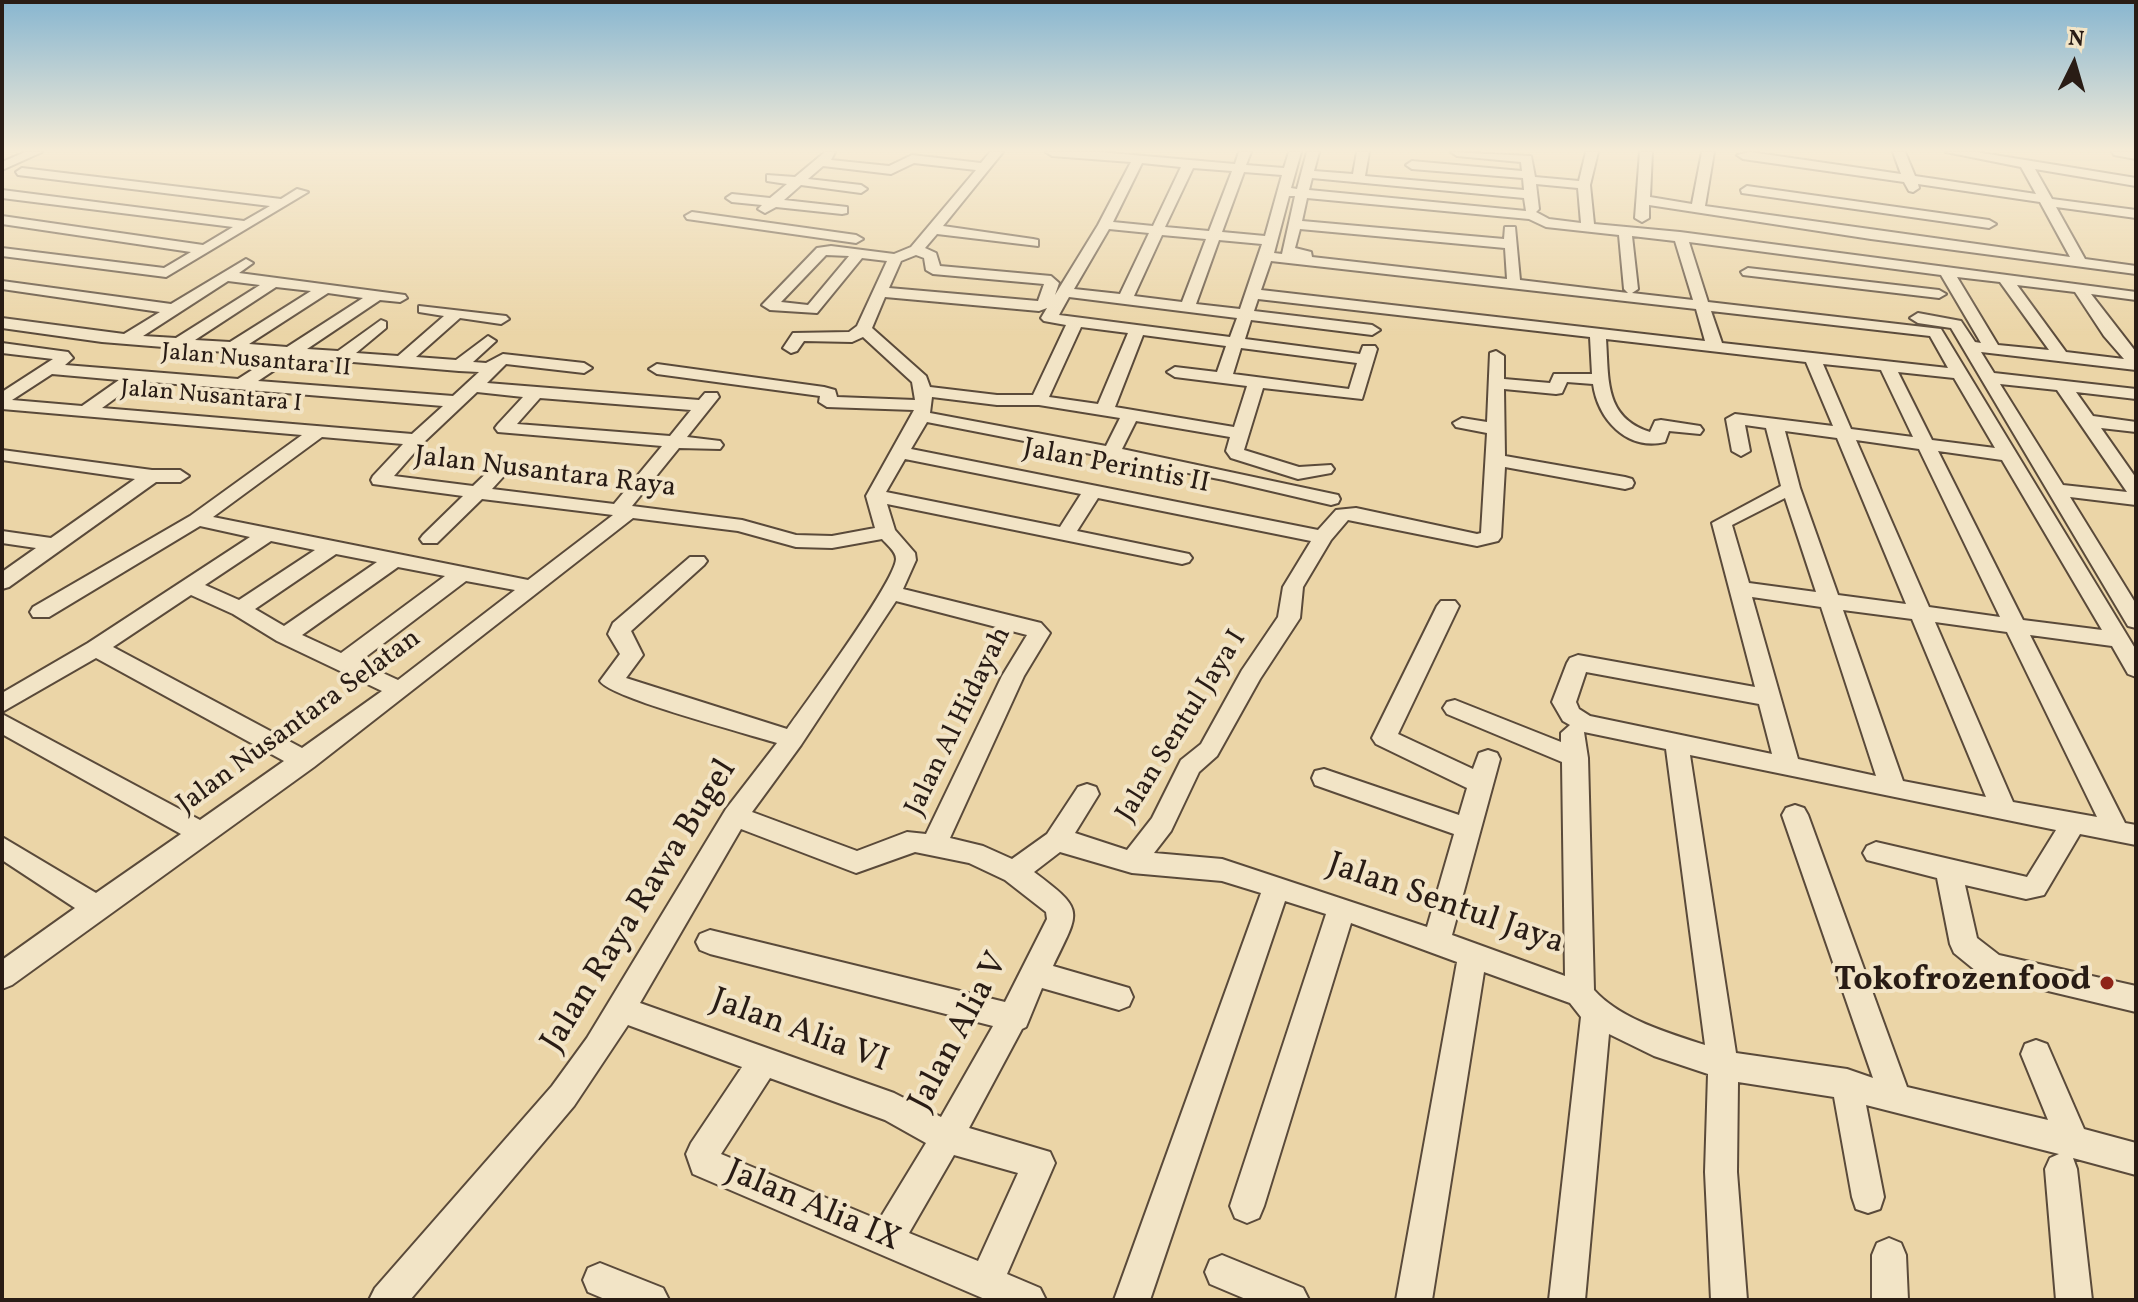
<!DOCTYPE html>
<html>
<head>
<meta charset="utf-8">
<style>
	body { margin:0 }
	#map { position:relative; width:2138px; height:1302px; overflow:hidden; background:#ebd5a7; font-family:Vollkorn,serif }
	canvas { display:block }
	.frame { position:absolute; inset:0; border:4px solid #291c15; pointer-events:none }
	.north { position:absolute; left:2034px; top:24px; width:80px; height:80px; -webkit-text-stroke:6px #f2e4c6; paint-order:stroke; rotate:5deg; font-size:22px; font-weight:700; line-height:32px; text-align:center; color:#291c15 }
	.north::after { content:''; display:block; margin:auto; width:28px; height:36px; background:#291c15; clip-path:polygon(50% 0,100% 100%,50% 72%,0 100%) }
</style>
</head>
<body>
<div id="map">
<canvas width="2138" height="1302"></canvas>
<div class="frame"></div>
<div class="north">N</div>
</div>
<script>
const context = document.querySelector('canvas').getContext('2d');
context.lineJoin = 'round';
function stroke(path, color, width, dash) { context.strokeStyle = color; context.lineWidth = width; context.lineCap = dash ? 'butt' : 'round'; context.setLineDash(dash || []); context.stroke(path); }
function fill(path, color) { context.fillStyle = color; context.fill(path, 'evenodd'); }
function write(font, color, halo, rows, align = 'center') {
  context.font = font + ' Vollkorn,serif'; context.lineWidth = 8; context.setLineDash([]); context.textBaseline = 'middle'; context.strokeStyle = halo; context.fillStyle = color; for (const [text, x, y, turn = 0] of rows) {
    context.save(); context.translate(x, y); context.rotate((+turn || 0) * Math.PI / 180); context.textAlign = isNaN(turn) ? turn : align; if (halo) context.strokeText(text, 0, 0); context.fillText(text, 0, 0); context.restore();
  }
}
const minor = new Path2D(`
	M25,152H42L2,170V162Z
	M825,152H835L831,160L889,166L912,155L981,163L990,152H1003L943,226L1033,239L1038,240V246L937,234L925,248L936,253L940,266L1051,276L1059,283L1055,295L1098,225L1131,162L1052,156L1046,152H1099L1235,164L1239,152H1251L1246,165L1284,168L1289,152H1301L1291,188L1297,189L1307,152H1319L1314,171L1353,174L1357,152H1369L1365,176L1524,190L1523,178L1412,169L1406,165L1412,161L1522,171L1521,162L1457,156L1451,152L1531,156L1535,177L1579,181L1586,152H1598L1590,185L1594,224L1680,232L2136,292V300L2091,294L2136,352V370L1981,352L1994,373L2136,389V399L2076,392L2093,416L2136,422V432L2101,428L2136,478V505L2070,497L2136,604V628L2128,626L2125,621L1951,328L1918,323L1910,318L1918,313L1961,321L1975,342L1981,343L1941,275L1689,242L1708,302L1941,329L2136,650V677L2128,674L2112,646L2030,635L2125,823L2136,825V845L2080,834L2044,895L2026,899L1965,885L1977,938L1999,955L2136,986V1012L1981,975L1954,953L1950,944L1937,878L1867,860L1863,853L1867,846L1876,842L2027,877L2056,830L1690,755L1736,1053L1847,1069L1873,1078L1782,815L1786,808L1795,805L1804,808L1808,815L1907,1087L2048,1120L2021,1054L2025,1044L2036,1040L2047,1044L2084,1129L2136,1143V1175L2073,1158L2077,1169L2092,1300H2056L2045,1169L2050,1158L2059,1154L1866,1105L1884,1197L1880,1209L1868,1213L1856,1209L1852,1197L1834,1097L1738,1082L1737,1172L1747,1300H1711L1705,1172L1708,1074L1654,1056L1609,1034L1585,1300H1549L1581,1017L1570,1003L1484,972L1432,1300H1396L1457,962L1351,923L1264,1206L1259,1218L1247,1223L1235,1218L1230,1206L1326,914L1285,901L1150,1300H1114L1261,893L1222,881L1132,873L1060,852L1034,872C1086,911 1080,910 1053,966L1129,988L1133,997L1129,1006L1119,1010L1042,988L1026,1027L1022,1029L969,1128L1050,1152L1055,1163L1007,1274L1040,1288L1046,1300H987L693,1174L686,1154L691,1143L742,1067L628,1025L574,1106L410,1300H369L375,1288L552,1086L587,1038L726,809L777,743C749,734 610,698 600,681L620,654L608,634L613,623L690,557H704L707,561L704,565L631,631L643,655L626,678L787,729C806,702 895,582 896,559C896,551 886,544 882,539L832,548L796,547L738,531L633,518L314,767L12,985L2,989V960L75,908L2,860V837L96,893L181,834L2,734V714L200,820L284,761L96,658L2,712V693L88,643L250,537L200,526L49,617H33L30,612L33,607L190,516L302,435L2,409V392L53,359L2,353V343L68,352L73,358L65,365L238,379L274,356L102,342L2,328V318L124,334L160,312L2,289V281L171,304L246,259L253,263L239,273L405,295L407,298L400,302L380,300L307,349L338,351L381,320L386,322V328L356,353L398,356L444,316L419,312V306L506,316L509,319L501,324L460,318L416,357L456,360L488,336L496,341L473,362L486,363L503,354L584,363L592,368L584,373L506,364L487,383L699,400L705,393H717L719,397L687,437L720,441L723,445L720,449L679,448L632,506L742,520L796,535L832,536L875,528L866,496L914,410L827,407L819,402L820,396L657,374L649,369L657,364L824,387L835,390L837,397L915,400L912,382L863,337L852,342L804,341L797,351L791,353L783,348L793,333L849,332L857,326L887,261L862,258L817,313L770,310L762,305L817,248L831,246L894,254L911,247L976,170L914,163L891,174L823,166L808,179L861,185L867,189L861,193L801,185L784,200L847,207V213L842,214L776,207L765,213L758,209L762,205L732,202L726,198L732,194L770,198L787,184L767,181V175L795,177ZM1142,163L1181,167L1153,226L1113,222ZM1193,168L1232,171L1209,231L1165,227ZM1244,172L1282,175L1265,236L1222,232ZM1312,178L1524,198L1526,211L1309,190ZM1536,184L1578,188L1581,223L1549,219L1536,212L1539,209ZM1289,196H1295L1282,254L1274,253ZM1307,198L1529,219L1546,227L1619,235L1624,289L1628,293L1520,280L1515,227H1505L1504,239L1302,221ZM1109,229L1149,233L1120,294L1074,289ZM1300,229L1505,248L1507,279L1312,257L1311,252L1295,248ZM1162,235L1206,239L1182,302L1134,296ZM1632,236L1675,241L1693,300L1632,293L1638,289ZM1219,240L1262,244L1240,309L1196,304ZM826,255L849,256L808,305L781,302ZM916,255L924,258L926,270L933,274L1044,284L1038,301L889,288L901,261ZM1271,261L1696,309L1705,341L1261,290ZM1957,277L2000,282L2049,350L1998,345ZM228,281L260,285L176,338L143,336ZM2017,285L2075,292L2104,336L2124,359L2066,352ZM276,287L311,291L230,342L195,340ZM328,293L363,298L287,347L249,344ZM885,297L1039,311L1047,308L1041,318L1044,321L1066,325L1033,395H997L930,387L926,376L872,328ZM1069,297L1237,318L1230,337L1059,315ZM1258,299L1590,337L1592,374H1554L1550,383L1504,379V356L1496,351L1490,353L1487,422L1462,418L1453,423L1456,427L1487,433L1481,533L1477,534L1356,508L1336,510L1318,530L911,449L927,422L1224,480L1331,505L1338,503L1340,499L1338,495L1122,449L1136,421L1230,437L1226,451L1231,458L1298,479L1331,473L1334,469L1331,465L1299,467L1244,450L1263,388L1362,399L1377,349L1375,346H1363L1360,354L1245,339L1251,320L1372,335L1380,330L1372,325L1254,311ZM1711,311L1930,336L1948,368L1722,343ZM1081,327L1128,333L1098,404L1049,397ZM1143,335L1226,346L1217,372L1175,367L1167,372L1175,377L1247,386L1234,427L1115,407ZM1606,339L1806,362L1833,426L1735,414L1726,419L1732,451L1741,456L1750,451L1745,425L1766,428L1781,486L1712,523L1755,687L1578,655L1570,658L1567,663L1552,702L1563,721L1570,725L1561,733V742L1455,700L1447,702L1443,708L1447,714L1562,762L1565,976L1452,935L1500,759L1497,753L1488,750L1479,753L1473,769L1398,734L1459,606L1455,601H1441L1437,606L1372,738L1376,744L1467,788L1459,815L1324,769L1315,771L1312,778L1315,785L1454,834L1427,927L1222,859L1154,853L1171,831L1199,772L1217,756L1260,679L1300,618L1303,587L1331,540L1348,520L1477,546L1498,541L1501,537L1505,467L1625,489L1632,487L1634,483L1632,479L1625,477L1505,456L1504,389L1556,394L1562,393L1567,382L1593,384C1598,419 1626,451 1665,442L1669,431L1700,434L1703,430L1700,426L1661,420L1655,421L1650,432C1604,417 1609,380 1606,339ZM1241,348L1357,363L1349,389L1233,374ZM294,357L459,371L479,372L453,396L258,381ZM1823,364L1881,370L1913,437L1851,429ZM1898,372L1954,378L1995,448L1932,440ZM52,374L119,380L82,406L12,400ZM139,381L443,406L412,434L102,408ZM2000,384L2057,390L2127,492L2063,485ZM477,392L523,397L498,424L495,428L498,432L662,446L614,504L492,489L514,465L505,460L499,461L473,486L394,476L422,444ZM932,397L997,405H1039L1120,418L1106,446L930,413ZM540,398L691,410L670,436L517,424ZM1785,431L1837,438L1906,604L1838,595L1800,488ZM322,437L403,444L373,476L371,480L373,484L463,496L423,535L420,539L423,543H437L482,499L613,515L528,580L213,517ZM1856,440L1919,449L2000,617L1929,607ZM1938,451L2002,460L2102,630L2023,620ZM905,459L1081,494L1060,527L886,492ZM1098,498L1311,541L1283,587L1278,617L1242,670L1201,744L1181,760L1152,818L1127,850L1075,833L1099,794L1096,787L1087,784L1078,787L1047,834L1012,859L983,846L950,838L1024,676L1050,633L1041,623L903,589L916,560L915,553L895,530L887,504L1182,564L1189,562L1192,558L1189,554L1077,531ZM1785,498L1816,592L1749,583L1732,525ZM271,541L315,550L239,600L205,585ZM336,554L377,562L284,626L255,609ZM398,567L445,576L341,653L302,635ZM466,581L515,590L398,680L359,662ZM191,595L233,614L277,641L382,691L302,748L113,647ZM1752,597L1821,607L1876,776L1798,759ZM896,601L1027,635L1002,676L926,834L907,832L857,851L752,812L801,745ZM1843,610L1912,619L1986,797L1903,781ZM1935,622L2007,632L2097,817L2013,802ZM1586,672L1759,704L1772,754L1590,716L1579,709L1576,702ZM1584,732L1666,749L1705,1045C1668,1033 1620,1019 1594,990L1588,758ZM741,829L856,873L915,852L969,863L1005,880L1046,912L1047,919L1005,1002L710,930L700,934L696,942L700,950L710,954L993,1026L941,1117L894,1093L640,1003ZM770,1078L885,1120L926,1143L879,1220L721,1154ZM954,1155L1018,1173L978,1261L909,1233Z
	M1640,152H1652L1650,197L1692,204L1702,152H1714L1705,206L2070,257L2040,202L1918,184L1919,188L1913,192L1909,191L1904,182L1743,159L1737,155L1750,152L1901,174L1893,152H1905L1915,176L2036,194L2021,167L1946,152H1976L2136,178V186L2035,169L2052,199L2136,210V218L2056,207L2085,259L2136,266V274L1871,239L1649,205V218L1642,222L1635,218Z
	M2112,152H2136V159L2114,155Z
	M22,168L281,199L297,189L308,192L166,277L2,256V248L164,268L191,252L2,224V216L203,245L233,227L2,198V190L244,221L270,206L18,175L16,172Z
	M1747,186L1989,220L1996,224L1989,228L1742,193L1741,190Z
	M692,212L856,235L863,239L856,243L687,219L685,216Z
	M1748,268L1939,290L1946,294L1939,298L1743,275L1741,272Z
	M2,450L152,470H180L189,476L180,482H156L9,587L2,589V572L36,548L2,543V531L51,538L135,479L2,460Z
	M1889,1238L1901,1243L1906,1255L1908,1300H1872V1255L1877,1243Z
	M1222,1255L1303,1288L1309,1300H1248L1210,1284L1205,1272L1210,1260Z
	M600,1263L663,1288L669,1300H607L588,1292L583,1280L588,1268Z`);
const markers = [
	[2107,983,8,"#8f2418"]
];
const farStreetnames = [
	["Jalan Nusantara II",256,362,5],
	["Jalan Nusantara I",211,398,5]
];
const streetNames = [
	["Jalan Perintis II",1116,468,11],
	["Jalan Nusantara Raya",545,474,7],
	["Jalan Al Hidayah",960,722,-64],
	["Jalan Nusantara Selatan",300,723,-36],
	["Jalan Sentul Jaya I",1183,727,-58]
];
const nearStreetnames = [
	["Jalan Sentul Jaya",1445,906,19],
	["Jalan Raya Rawa Bugel",641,907,-58],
	["Jalan Alia VI",799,1033,20],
	["Jalan Alia V",961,1033,-62],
	["Jalan Alia IX",812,1208,23]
];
const nearPoinames = [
	["Tokofrozenfood",2091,983]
];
stroke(minor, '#5a4a3a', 4);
fill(minor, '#f2e4c6');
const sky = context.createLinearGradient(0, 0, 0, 335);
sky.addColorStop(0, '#88b6d0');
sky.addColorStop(0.45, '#f6ecd7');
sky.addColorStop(1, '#f6ecd700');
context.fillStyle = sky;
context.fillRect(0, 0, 2138, 335);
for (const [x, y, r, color] of markers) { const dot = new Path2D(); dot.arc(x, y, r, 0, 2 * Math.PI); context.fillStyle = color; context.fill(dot); stroke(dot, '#f2e4c6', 3); }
write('24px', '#291c15', '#f2e4c6', farStreetnames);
write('28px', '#291c15', '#f2e4c6', streetNames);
write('34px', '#291c15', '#f2e4c6', nearStreetnames);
write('bold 34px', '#291c15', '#f2e4c6', nearPoinames, 'right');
</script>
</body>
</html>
